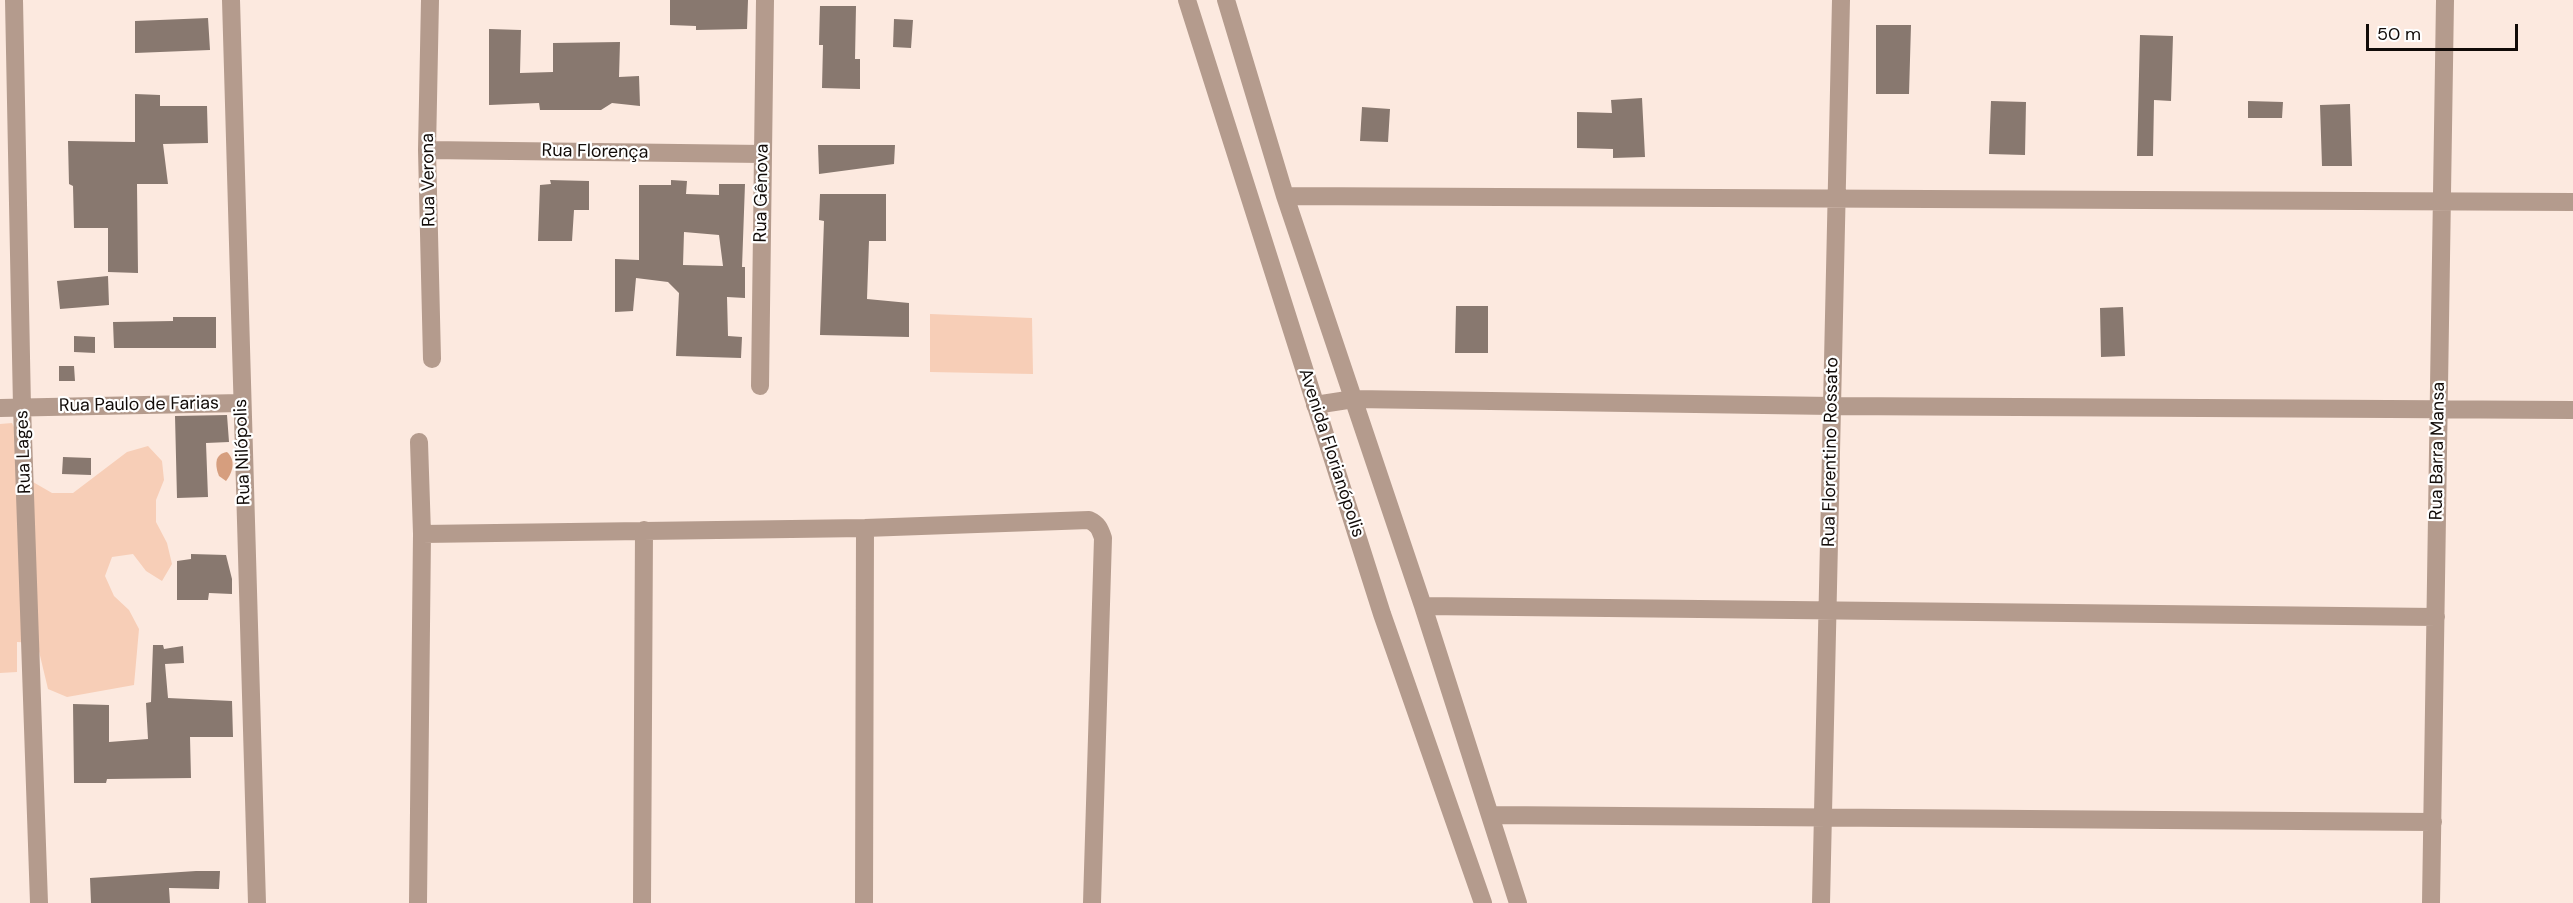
<!DOCTYPE html>
<html>
<head>
<meta charset="utf-8">
<style>
	body { margin:0 }
	#map { position:relative; width:2573px; height:903px; overflow:hidden; background:#fce9df; font-family:"DM Sans",sans-serif }
	canvas { display:block }
	.scale { position:absolute; left:2366px; top:24px; width:152px; height:27px; box-sizing:border-box; border:3px solid #110b08; border-top:0; padding-left:8px; font-size:18px; line-height:21px; white-space:nowrap; color:#110b08; -webkit-text-stroke:4px #fff; paint-order:stroke }
</style>
</head>
<body>
<div id="map">
<canvas width="2573" height="903"></canvas>
<div class="scale">50 m</div>
</div>
<script>
const context = document.querySelector('canvas').getContext('2d');
context.lineJoin = 'round';
function fill(path, color) { context.fillStyle = color; context.fill(path, 'evenodd'); }
function stroke(path, color, width, dash) { context.strokeStyle = color; context.lineWidth = width; context.lineCap = dash ? 'butt' : 'round'; context.setLineDash(dash || []); context.stroke(path); }
function write(font, color, halo, rows, align = 'center') {
  context.font = font + ' "DM Sans",sans-serif'; context.lineWidth = 4.5; context.setLineDash([]); context.textBaseline = 'middle'; context.strokeStyle = halo; context.fillStyle = color; for (const [text, x, y, turn = 0] of rows) {
    context.save(); context.translate(x, y); context.rotate((+turn || 0) * Math.PI / 180); context.textAlign = isNaN(turn) ? turn : align; if (halo) context.strokeText(text, 0, 0); context.fillText(text, 0, 0); context.restore();
  }
}
const green = new Path2D(`
	M930,314L1032,318L1033,374L930,372Z
	M12,423L22,443L33,482L52,493H73L127,452L148,446L162,461L164,480L156,500V522L167,543L172,564L162,581L146,571L133,554L112,557L105,576L114,596L129,610L139,629L134,685L67,697L48,689L37,643L17,642V672L0,673V424Z`);
const water = new Path2D(`
	M227,452C236,460 233,472 226,481L219,476C215,466 214,454 227,452Z`);
const building = new Path2D(`
	M670,0H748L747,29L696,30V26L670,25Z
	M820,6H856L855,59H860V89L822,88L823,45H819Z
	M208,18L210,50L135,53V21Z
	M894,19L913,20L911,48L893,47Z
	M1876,25H1911L1909,94H1876Z
	M489,29L521,30L520,73L553,72V43L620,42L619,77L639,76L640,106L612,103L601,110H540L539,103L489,105Z
	M2140,35L2173,36L2171,101L2154,100L2153,156H2137Z
	M135,94L160,95V106H207L208,143L163,144L168,184H137L138,273L108,272V228H74L73,186L69,184L68,141L135,142Z
	M1642,98L1645,157L1613,158V149L1577,148V112L1612,113L1611,100Z
	M1991,101L2026,102L2025,155L1989,154Z
	M2248,101L2283,102L2282,118H2248Z
	M2350,104L2352,166H2322L2320,105Z
	M1362,107L1390,109L1388,142L1360,141Z
	M818,145H895L894,164L819,174Z
	M550,180L589,181V210H574L572,241H538L540,185L551,184Z
	M671,180L687,181L686,194L719,195V184H745L742,267H745V298L727,297L728,336L742,337L741,358L676,356L679,293L668,282L636,278L633,311L615,312V259L639,260V185H671ZM684,232L719,235L723,266L683,265Z
	M820,194H886V241H869L867,299L909,303V337L820,335L824,221L819,220Z
	M108,276L109,305L60,309L57,281Z
	M1456,306H1488V353H1455Z
	M2123,307L2125,356L2101,357L2100,308Z
	M173,317H216V348H114L113,322L173,321Z
	M74,336L95,337V353L74,352Z
	M59,366H74L75,381H59Z
	M227,415L229,442L206,443L208,497L177,498L175,416Z
	M63,457L91,458V475L62,474Z
	M191,554L226,555L232,579V594L209,593L208,600H177V561L191,559Z
	M153,645H163L164,649L183,646L184,663L165,664L168,698L232,701L233,737H190L191,778L107,779L106,783H74L73,704L109,705V742L148,739L146,703L151,702Z
	M196,871H220L219,889L169,888L170,903H91L90,878Z`);
const minor = new Path2D(`
	M14,0L22,407L39,903
	M231,0L257,903
	M430,0L427,150L432,359
	M1187,0L1382,614L1483,903
	M1226,0L1285,196L1423,606L1518,903
	M427,150L763,154
	M1285,196L2573,202
	M760,386L765,0
	M1315,405L1354,399L1832,406L2573,410
	M0,408L241,403
	M422,534L865,528L1089,520C1098,524 1100,529 1103,538L1092,903
	M1423,606L2436,617
	M1491,815L2433,822
	M418,903L422,534L419,442
	M642,903L644,530
	M864,903L865,528
	M1821,903L1841,0
	M2431,903L2445,0`);
const streetNames = [
	["Rua Florença",595,152,1],
	["Rua Verona",429,180,-91],
	["Rua Gênova",762,193,-89],
	["Rua Paulo de Farias",139,405,-1],
	["Rua Barra Mansa",2438,451,-89],
	["Rua Lages",24,452,-92],
	["Rua Nilópolis",243,452,-92],
	["Rua Florentino Rossato",1831,452,-89],
	["Avenida Florianópolis",1331,453,72]
];
fill(green, '#f7ceb7');
fill(water, '#d69e7e');
fill(building, '#88786f');
stroke(minor, '#b49b8d', 18);
write('18px', '#110b08', '#fff', streetNames);
</script>
</body>
</html>
